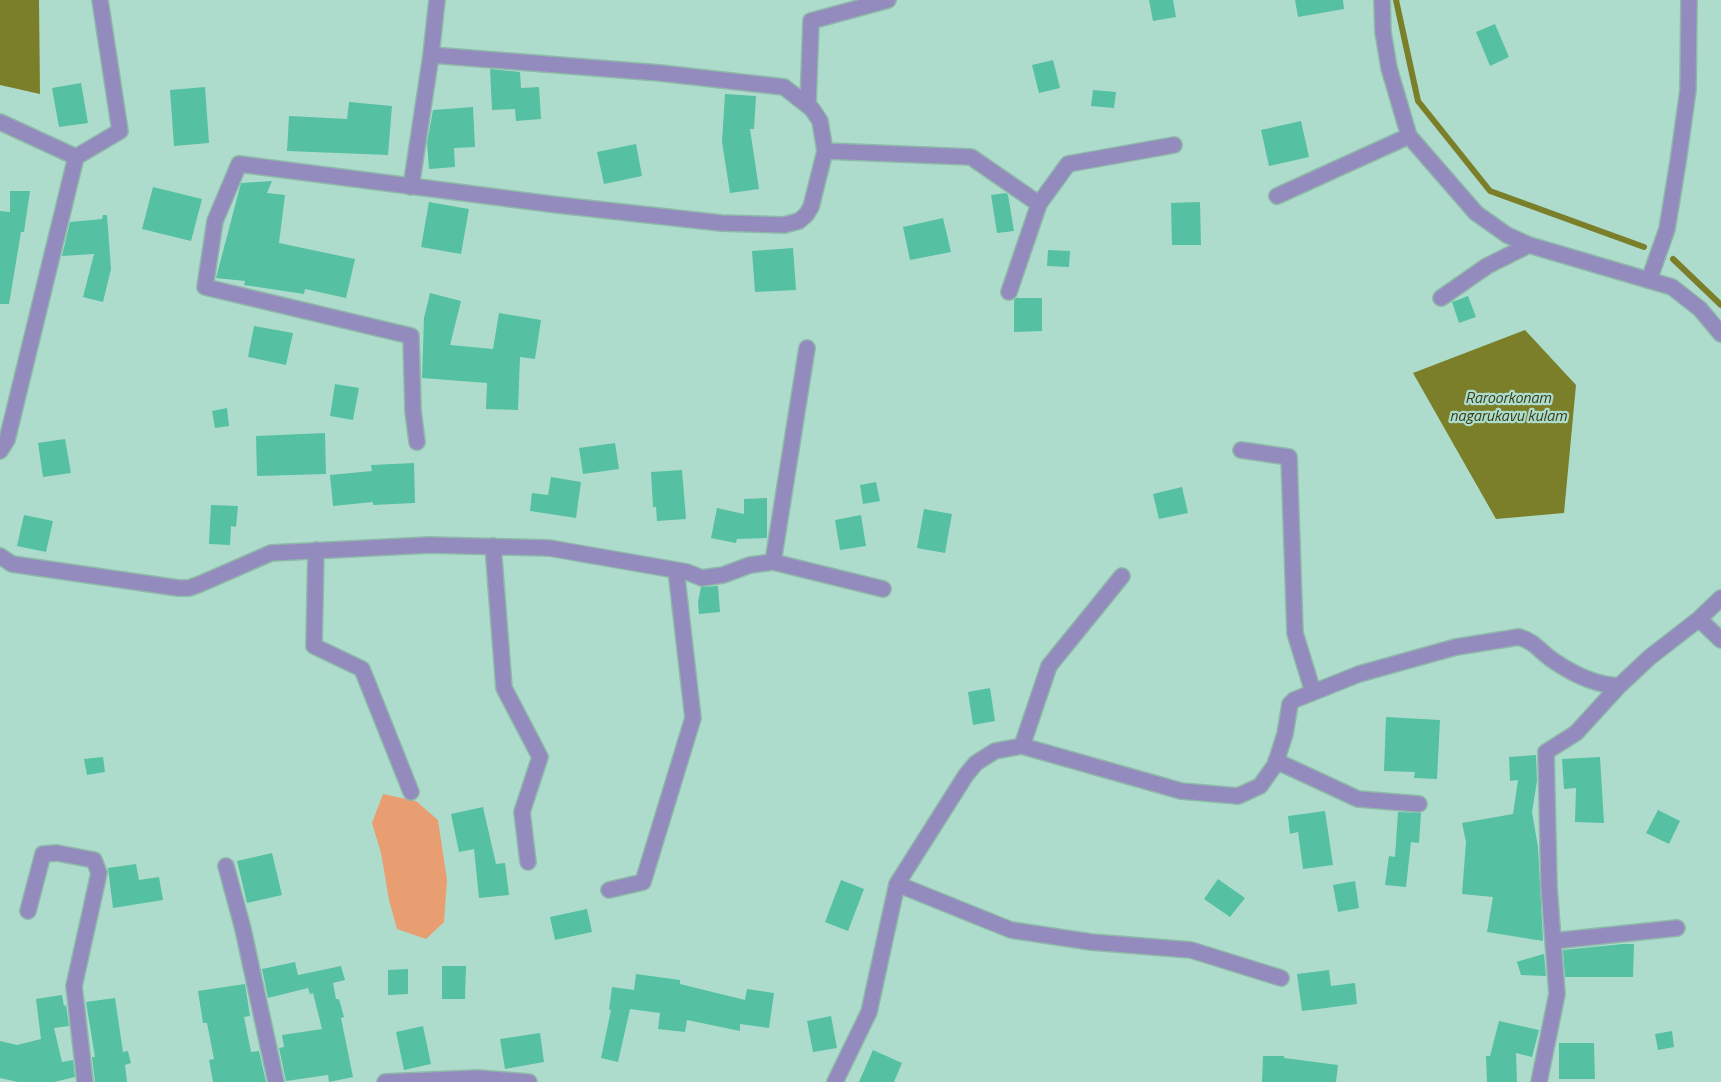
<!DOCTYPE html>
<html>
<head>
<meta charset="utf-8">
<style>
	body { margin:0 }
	canvas { display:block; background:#addccc }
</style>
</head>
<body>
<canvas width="1721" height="1082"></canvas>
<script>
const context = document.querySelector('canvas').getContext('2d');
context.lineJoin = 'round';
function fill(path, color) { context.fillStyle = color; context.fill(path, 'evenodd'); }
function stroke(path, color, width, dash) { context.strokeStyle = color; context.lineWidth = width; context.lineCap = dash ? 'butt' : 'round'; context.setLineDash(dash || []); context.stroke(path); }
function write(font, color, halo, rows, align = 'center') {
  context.font = font + ' "Titillium Web",sans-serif'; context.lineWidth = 4.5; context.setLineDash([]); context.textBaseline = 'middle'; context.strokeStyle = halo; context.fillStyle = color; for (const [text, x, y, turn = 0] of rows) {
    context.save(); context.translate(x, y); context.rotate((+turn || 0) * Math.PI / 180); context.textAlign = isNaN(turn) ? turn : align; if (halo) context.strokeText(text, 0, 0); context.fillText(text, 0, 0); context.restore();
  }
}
const green = new Path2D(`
	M383,794L416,801L438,820L447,880L444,922L426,939L397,929L389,900L381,853L372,823Z`);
const water = new Path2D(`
	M0,0H39L40,94L0,85Z
	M1525,330L1576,385L1564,513L1496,519L1413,373Z`);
const stream = new Path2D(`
	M1396,0L1418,101L1490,191L1644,247
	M1673,259L1721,305`);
const building = new Path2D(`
	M1149,0H1173L1176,17L1153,21Z
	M1295,0H1343L1344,9L1298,17Z
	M1495,24L1509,57L1490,66L1476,32Z
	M1053,60L1060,88L1039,93L1032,65Z
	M490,69L520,72L521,88L539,87L541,119L516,121L515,109L492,110Z
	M81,83L88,123L59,127L52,88Z
	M205,87L209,143L174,146L170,90Z
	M1093,90L1116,92L1114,108L1091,106Z
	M725,94L756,96L754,129H750L759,189L730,193L722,142Z
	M349,102L392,106L388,155L287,151L289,116L347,119Z
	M473,107L475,147L454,148L455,167L429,169L427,143L433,110Z
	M1301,121L1309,157L1269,166L1261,130Z
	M636,144L642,176L604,184L597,152Z
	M272,181L267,193L285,195L279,243L355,259L346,298L305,289L304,294L244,285L245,281L216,278L241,183Z
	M153,187L202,199L191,241L142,229Z
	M10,191H30L24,232H21L9,304H0V211L10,212Z
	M1006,193L1008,195L1014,231L997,233L991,195Z
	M429,202L469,209L461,254L421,247Z
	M1200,202L1201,245H1172L1171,203Z
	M103,215H107L111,269L103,302L83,297L94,254L62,256L70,222L102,219Z
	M943,218L951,252L910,260L903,227Z
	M793,248L796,290L755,292L752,251Z
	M1048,250L1070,251L1069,267L1047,266Z
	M430,293L461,301L450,345L493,349L499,313L541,320L535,359L520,357L518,410L486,409L487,383L422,378L424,318Z
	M1468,296L1476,317L1459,323L1452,302Z
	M1016,298H1042V331L1014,332V300Z
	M254,326L293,333L286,365L248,357Z
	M335,384L359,388L353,420L330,416Z
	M227,408L229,426L215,428L212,411Z
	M325,433L326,474L257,476L256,436Z
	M65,439L71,473L43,477L38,443Z
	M615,443L619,469L583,474L579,448Z
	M414,463L415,503L373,505V502L333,506L330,475L372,471L371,465Z
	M682,470L686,519L657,521L656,507H653L651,472Z
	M551,477L581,482L576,518L530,511L532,493L548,495Z
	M876,482L880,501L863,504L860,485Z
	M1182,487L1188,513L1159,519L1153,494Z
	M767,498V538L737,539L736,543L711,538L717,508L744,514V499Z
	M211,505L238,506L236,527L231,526L230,545L209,544Z
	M924,509L952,514L945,553L917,548Z
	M24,515L53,521L46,552L17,546Z
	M861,515L866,546L840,550L835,520Z
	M718,586L720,612L699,614L698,602L701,587Z
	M990,688L995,721L973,725L968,692Z
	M1386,717L1440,720L1437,779L1414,778L1415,772L1384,771Z
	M1536,755L1537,781L1532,812L1538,847L1543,941L1487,932L1493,897L1462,894L1466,842L1462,823L1513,814L1518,780L1510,781L1509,757Z
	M103,757L105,772L87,775L84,759Z
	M1600,757L1604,823L1575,822L1576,788L1564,789L1562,759Z
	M483,807L496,864L505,863L509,895L479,898L474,849L459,852L451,814Z
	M1658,810L1680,821L1669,844L1646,833Z
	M1325,811L1333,865L1303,869L1298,832L1290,834L1288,816Z
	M1398,812L1421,813L1419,843L1411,842L1406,887L1385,885L1389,856L1395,857Z
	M272,853L282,895L247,903L237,861Z
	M136,864L139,880L159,877L163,900L113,908L108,868Z
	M1218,879L1245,898L1230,917L1204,899Z
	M841,880L864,889L848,931L825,922Z
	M1355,881L1359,908L1338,912L1333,885Z
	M587,909L592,932L555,940L550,917Z
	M1623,944H1634L1633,977H1565L1563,950Z
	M1544,954L1546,976L1521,975L1517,962H1516Z
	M295,962L298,975L341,966L345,980L333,983L336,999H339L344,1017L341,1018L353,1077L329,1082L328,1075L286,1081L279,1048L284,1047L282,1035L322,1029L313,993L310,994L308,988L268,998L262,969Z
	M442,966H466L465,999H442Z
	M408,969V994L388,995V970Z
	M1329,970L1331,986L1355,983L1357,1004L1302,1011L1297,974Z
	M636,974L680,980V984L745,1000L747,989L774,993L769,1028L740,1024V1031L687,1020L685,1032L658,1029L660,1013L630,1009L618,1062L601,1058L611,1010H609L612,987L634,990Z
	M245,984L250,1016L244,1017L251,1052L259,1051L266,1082H213L209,1060L214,1059L207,1023H203L198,991Z
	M62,995L64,1006L66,1005L69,1026L54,1028L62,1062L73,1060L75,1077L54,1082H18L0,1078V1041L17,1045L41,1039L36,999Z
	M115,998L123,1052L128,1051L131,1063L125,1065L127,1082H95L92,1057H95L86,1002Z
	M831,1016L837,1048L813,1052L807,1021Z
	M1499,1021L1539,1030L1532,1057L1516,1053L1517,1082H1487L1486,1056H1490Z
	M423,1026L431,1064L404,1070L396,1032Z
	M1672,1031L1674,1047L1658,1050L1655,1034Z
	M540,1033L544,1062L505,1069L500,1039Z
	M1559,1043H1594L1595,1079H1559Z
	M873,1050L902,1063L894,1082H859Z
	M1263,1056H1284V1058L1338,1065L1336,1082H1262Z`);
const street = new Path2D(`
	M1382,0L1383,32L1389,68L1409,136L1476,213L1507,235L1529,245L1672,287L1700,309L1721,334
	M808,105L811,21L888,0
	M0,122L76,157L7,440L0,451
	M825,151L971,157L1039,204L1068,164L1174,145
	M76,157L120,131L100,0
	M411,187L431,55
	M1277,196L1409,136
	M1649,280L1667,229L1678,162L1688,90L1689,0
	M1009,292L1039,204
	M1441,298L1487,266L1529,245
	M417,442L413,411L411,336L205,287L215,221L239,164L558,205L721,223L784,225L799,221L806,215L811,207L825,151L820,121L812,109L784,87L660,73L431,55L437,0
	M1241,450L1289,457L1295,633L1313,692
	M493,546L504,688L540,757L522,812L528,862
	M316,550L314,646L362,669L411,792
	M0,556L12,564L178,588H189L200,584L271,553L429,545L549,548L687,572L702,578L723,575L750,565L773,562L883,589
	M773,562L807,348
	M1699,619L1721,640
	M1022,746L1049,666L1122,576
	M1276,761L1358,799L1419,804
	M226,866L243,929L276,1082
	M897,884L1011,930L1091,942L1191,950L1281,978
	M609,890L643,882L693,718L676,570
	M28,911L43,854L57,853L94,860L99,873L74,986L85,1082
	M1553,941L1677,928
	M385,1082L477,1078L529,1082
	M835,1082L869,1012L897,884L966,775L976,763L995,751L1022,746L1181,791L1238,796L1260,786L1275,765L1285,734L1290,704L1294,700L1359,674L1456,647L1519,637C1536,642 1540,652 1554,661C1573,674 1596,685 1619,686
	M1539,1082L1557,994L1549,887L1546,752L1576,733L1619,686L1650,657L1699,619L1721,598`);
const waterNames = [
	["Raroorkonam",1508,399],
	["nagarukavu kulam",1508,417]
];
fill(green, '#e89e71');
fill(water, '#7b7f2a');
stroke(stream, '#7b7f2a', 6);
fill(building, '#56c0a2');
stroke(street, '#8fb8aa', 18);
stroke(street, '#938abd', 15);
write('italic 16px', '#3a3c18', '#addccc', waterNames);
</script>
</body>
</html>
